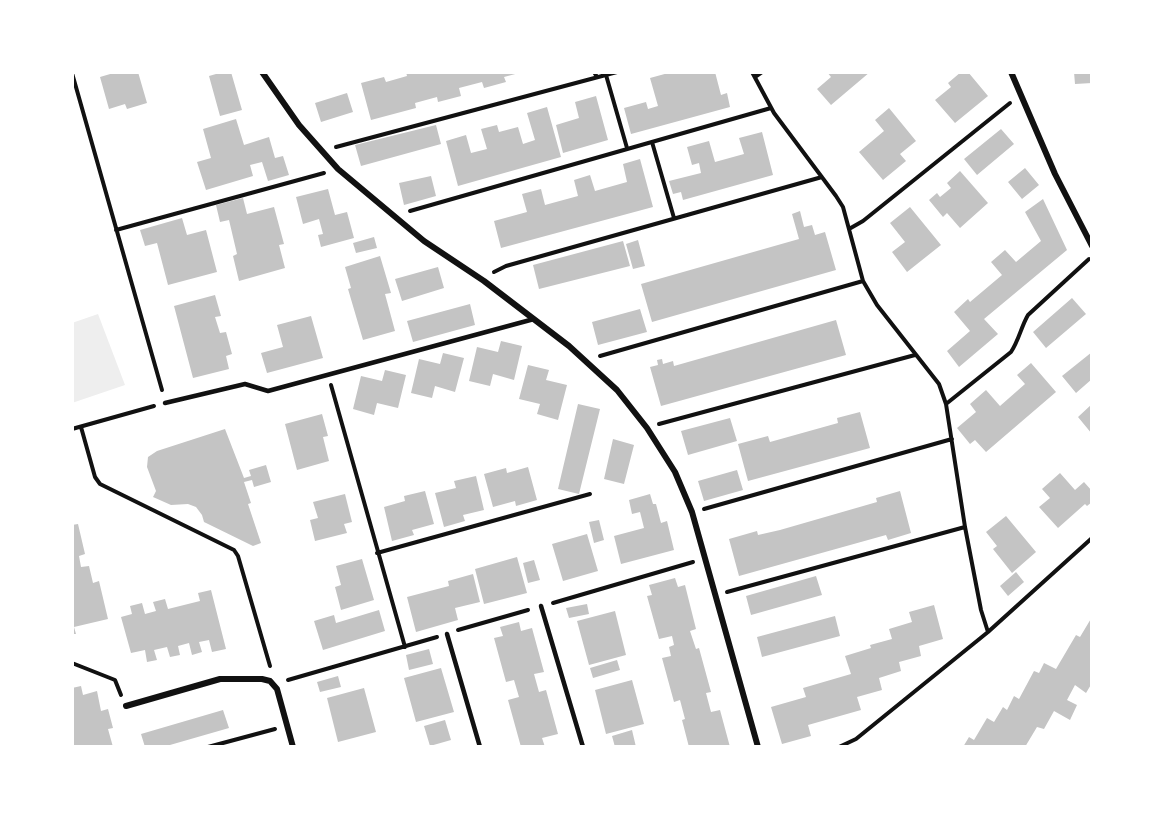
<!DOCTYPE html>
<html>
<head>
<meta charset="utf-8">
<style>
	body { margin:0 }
	#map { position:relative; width:1164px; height:819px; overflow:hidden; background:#fff; font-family:Bitter,serif }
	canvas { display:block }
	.frame { position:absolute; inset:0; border:74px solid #fff; pointer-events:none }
</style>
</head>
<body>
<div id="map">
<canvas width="1164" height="819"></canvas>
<div class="frame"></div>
</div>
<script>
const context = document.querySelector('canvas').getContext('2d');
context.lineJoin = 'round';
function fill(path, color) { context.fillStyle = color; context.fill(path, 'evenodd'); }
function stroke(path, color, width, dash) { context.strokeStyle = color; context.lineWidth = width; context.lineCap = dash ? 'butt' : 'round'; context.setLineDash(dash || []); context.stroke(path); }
const green = new Path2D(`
	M98,314L125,385L72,403V323Z`);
const building = new Path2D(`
	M117,72H138L147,103L127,109L125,104L109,109L100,77Z
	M223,72H231L242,110L220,116L209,76Z
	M406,72H519V73L504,77L506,82L484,88L482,82L459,88L461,96L438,102L437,97L415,103L416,108L371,120L361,83L384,77L386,82L407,76Z
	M672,72H715L721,95L727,93L730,107L631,134L624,108L646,102L648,109L658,106L650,78Z
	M827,72H870L831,105L817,89L831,77Z
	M961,72H968L988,96L955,123L935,100L951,87L948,83Z
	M1074,72H1092V83L1075,84Z
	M347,93L353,112L321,122L315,103Z
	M596,96L608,140L563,153L556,125L579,118L575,102Z
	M547,107L561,157L458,186L446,141L466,135L471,153L487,149L481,129L497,125L499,132L518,127L523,144L535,140L527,113Z
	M889,108L916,141L900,154L906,161L883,180L859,152L884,131L875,120Z
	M236,119L244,145L269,137L275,158L283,156L289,175L268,181L262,162L250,165L253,176L206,190L197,162L211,158L203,129Z
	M436,125L441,144L361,166L355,145Z
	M1001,129L1014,144L977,175L964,159Z
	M762,132L773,175L683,200L681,192L673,194L669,181L701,173L699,163L692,165L687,147L709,141L715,162L744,154L739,138Z
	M640,159L653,207L501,248L494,221L527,212L522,194L541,189L545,205L578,196L574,180L590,175L595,191L627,182L623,164Z
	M1025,168L1039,185L1022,199L1008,182Z
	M960,171L988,203L960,228L947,213L943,217L929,200L937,193L940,197L951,188L947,183Z
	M431,176L436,196L404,205L399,183Z
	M328,189L335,215L347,212L354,238L321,247L318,235L323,234L319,219L303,224L296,197Z
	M243,198L247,214L274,207L284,244L279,245L285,268L239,281L233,256L237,254L229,220L220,222L216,205Z
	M1043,199L1067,250L984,319L998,334L959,367L947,351L970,331L954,312L968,299L970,302L1002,275L991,262L1005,250L1016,262L1041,241L1025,212Z
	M910,207L941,245L907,272L892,252L905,242L890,223Z
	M800,211L804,227L812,225L815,235L825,232L836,270L652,322L641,284L799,239L792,214Z
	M182,218L187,235L206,230L217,272L168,285L157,243L145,246L140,230Z
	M374,237L377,248L356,253L353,243Z
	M638,240L645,266L633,269L626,244Z
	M623,241L630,266L539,289L533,265Z
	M380,256L391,293L385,294L395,331L363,340L348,289L351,288L345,267Z
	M438,267L444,288L402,301L395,279Z
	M215,295L221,316L215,317L220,333L226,332L232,354L226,356L229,369L193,378L174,306Z
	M1072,298L1086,314L1046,348L1033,332Z
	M470,304L475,325L413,342L407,321Z
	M640,309L647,332L598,345L592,322Z
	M311,316L323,358L267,373L261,353L283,347L277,325Z
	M836,320L846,355L661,406L650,367L658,365L657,360L662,359L663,364L673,361L674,366Z
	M501,341L522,346L514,380L493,374L490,386L469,381L477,347L498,352Z
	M1092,352V379L1076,393L1062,376Z
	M443,353L464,358L455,392L435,386L432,398L411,393L419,359L440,364Z
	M1031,363L1056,392L986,452L975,440L970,444L957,428L976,412L970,404L986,390L1000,406L1025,384L1017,375Z
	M528,365L549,370L546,380L567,385L558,420L537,414L540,404L519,399Z
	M385,370L406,375L398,408L377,403L374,415L353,409L361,376L382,381Z
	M578,404L600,409L579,494L558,489Z
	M1092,404V434L1078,417Z
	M860,412L870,448L748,481L738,444L768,436L770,442L838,423L837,418Z
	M322,414L328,436L323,437L329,461L297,470L285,424Z
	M730,418L737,441L688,455L681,431Z
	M225,429L244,478L251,476L249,470L266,465L271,482L254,487L252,480L244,482L251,503L248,504L261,543L253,546L204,522L202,515L196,507L188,504L171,505L153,497L156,491L147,467L148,457L157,451Z
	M613,439L634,445L624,484L604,479Z
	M528,467L537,500L516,506L515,501L493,507L484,474L506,468L507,473Z
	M737,470L743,490L704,501L698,481Z
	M1060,473L1075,490L1084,482L1092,491V502L1087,506L1085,504L1058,528L1039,507L1050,498L1042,489Z
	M476,476L484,510L463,515L465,521L444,527L435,493L456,488L454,481Z
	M425,491L434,524L412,530L414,535L392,541L384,507L405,501L404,496Z
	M900,491L911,533L888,540L886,535L739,576L729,539L757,531L758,535L780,530L877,502L876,498Z
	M345,494L352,522L344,524L347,533L315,541L310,520L318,518L313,502Z
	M650,494L653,504H656L661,523L667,521L674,550L621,564L614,536L644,528L640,512L632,514L629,500Z
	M1006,516L1036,552L1012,573L993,549L997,546L986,532Z
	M599,520L604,540L594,543L589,522Z
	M78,524L85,554L79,556L81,567L89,566L93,583L99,581L108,619L74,627L76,634H72V525Z
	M587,534L598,571L563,581L552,544Z
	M517,557L527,593L484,604L475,569Z
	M362,559L374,600L341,610L335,587L341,585L336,566Z
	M534,560L540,580L528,583L523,563Z
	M1016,572L1024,582L1008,596L1000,586Z
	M473,574L480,602L455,608L458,620L416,632L407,597L449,586L448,581Z
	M816,576L822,595L751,615L746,596Z
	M675,578L678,587L685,585L696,629L690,631L696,649L699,648L711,692L706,693L711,712L720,710L730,747H689L682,720L685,719L680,700L674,702L662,658L671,656L669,647L674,645L672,636L659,639L647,596L652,595L649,585Z
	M211,590L226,649L212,652L209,640L199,642L202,652L192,655L189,643L178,646L180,655L170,657L167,647L154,650L157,660L147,662L145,650L131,653L121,617L132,614L130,606L142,603L145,614L156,611L153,602L165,599L168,609L200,601L198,593Z
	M587,604L589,614L569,618L566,608Z
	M934,605L943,639L919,646L921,656L899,662L901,671L879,678L882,690L857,697L861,710L808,725L811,736L782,744L771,707L806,697L803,688L851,674L845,656L871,648L870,645L892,639L889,629L912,622L909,612Z
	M379,610L385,631L323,650L314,621L334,615L336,623Z
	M615,611L626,655L589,665L577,621Z
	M835,616L840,636L762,657L757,637Z
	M1092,617V683L1086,693L1075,685L1067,700L1077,705L1070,720L1054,711L1044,729L1037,727L1025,747H963L969,737L974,740L987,718L994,722L1003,707L1007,710L1014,696L1019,699L1034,671L1039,673L1044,663L1056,669L1076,635L1080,637Z
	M519,622L521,631L532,628L544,672L534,674L539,692L546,690L558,734L542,738L545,747H521L508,700L519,697L514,680L506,682L494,638L503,636L500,627Z
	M429,649L433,664L409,670L406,655Z
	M617,660L620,670L593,678L590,668Z
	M441,668L454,712L416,722L404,678Z
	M338,676L341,687L320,692L317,682Z
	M632,680L644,724L606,734L595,690Z
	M81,686L83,695L97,691L101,711L108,709L113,728L108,729L113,747H72V688Z
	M364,688L376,732L338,742L327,698Z
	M223,710L229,728L163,747H145L141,734Z
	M445,720L451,740L430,746L424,726Z
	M632,730L636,747H615L612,736Z`);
const path = new Path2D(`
	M594,72L597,77
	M752,72L774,113L836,196L843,207L863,281L877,305L939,384L946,404L965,527L981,610L988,632
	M72,73L162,390
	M606,75L627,148
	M755,77L762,72
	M652,142L674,218
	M336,147L617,72
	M410,211L771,108
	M849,229L863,221L1010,103
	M116,230L324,173
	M494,272L506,266L822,177
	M600,356L863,281
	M331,385L405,647
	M946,404L1011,352C1019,340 1021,327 1028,315L1089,259
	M659,424L915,355
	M81,427L95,477L100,484L234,550L238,556L270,666
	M72,429L154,406
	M704,509L952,439
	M377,553L590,494
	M727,592L965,527
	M553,603L693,562
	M458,630L528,610
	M72,663L115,680L121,695
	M288,680L437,637
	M208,747L275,729
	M839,747L856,739L988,632L1092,538`);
const service = new Path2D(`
	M165,403L245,384L268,391L534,319
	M541,606L583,747
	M447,634L480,747`);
const minor = new Path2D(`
	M262,72L299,125L338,169L424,241L484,281L569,346L617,390L647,428L675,472L692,512L758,747
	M1011,72L1055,174L1092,246
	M126,706L220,679H262L270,681L277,689L293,747`);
fill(green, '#eee');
fill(building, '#c4c4c4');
stroke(path, '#111', 4);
stroke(service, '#111', 4.5);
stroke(minor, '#111', 6);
</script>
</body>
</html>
